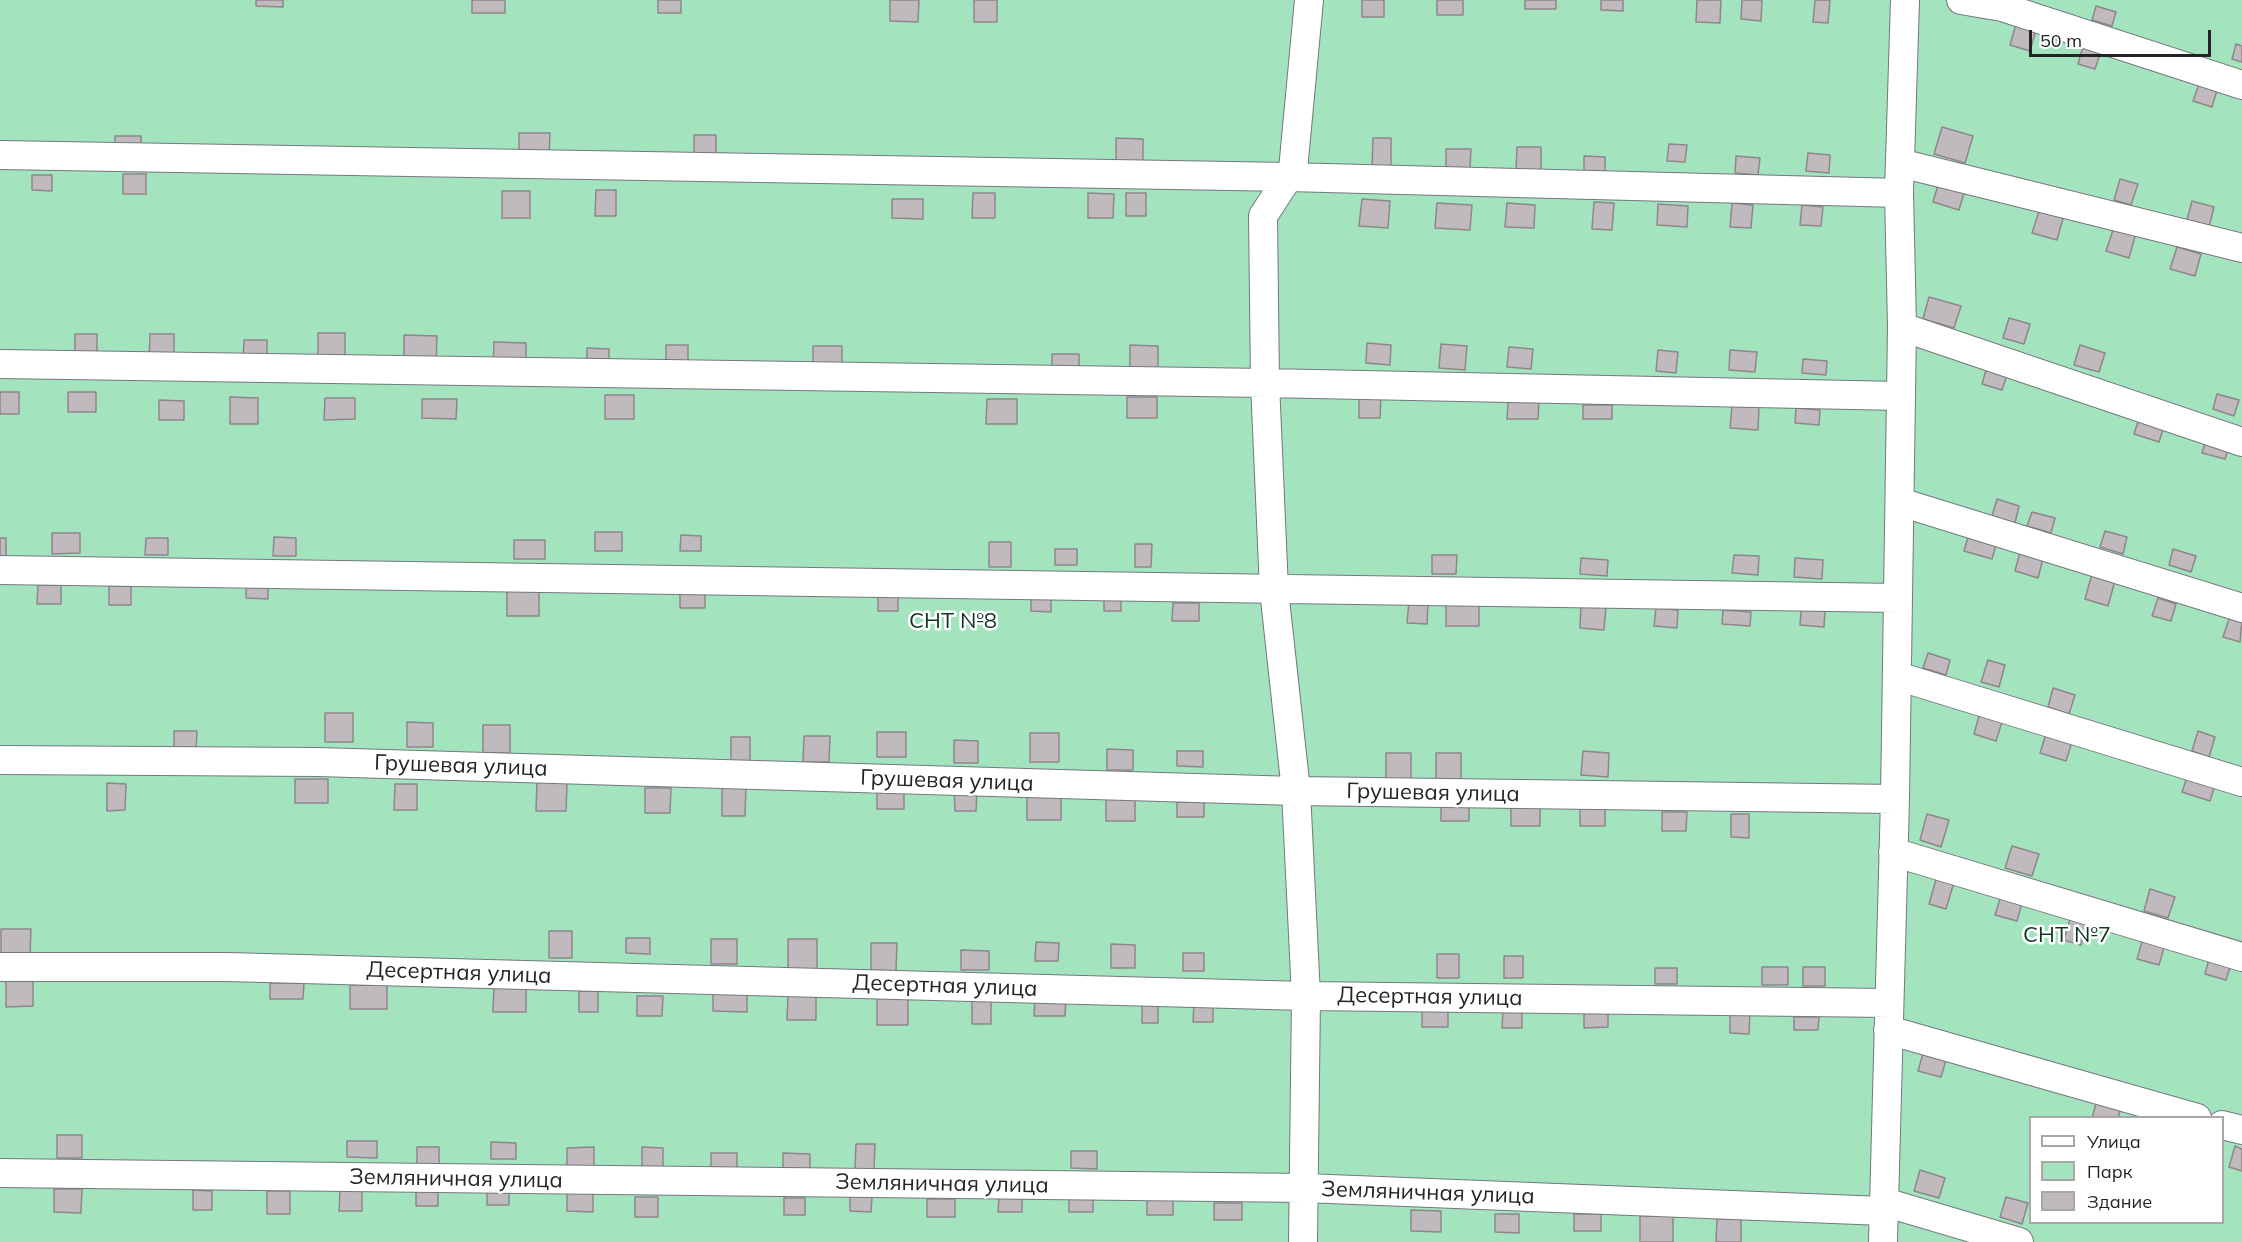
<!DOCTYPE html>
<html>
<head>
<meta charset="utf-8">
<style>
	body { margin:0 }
	#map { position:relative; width:2242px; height:1242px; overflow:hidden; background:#e0e6eb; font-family:Mulish,sans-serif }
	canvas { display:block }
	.legend { position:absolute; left:2029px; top:1116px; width:195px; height:108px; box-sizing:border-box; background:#fff; border:2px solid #a7a7a8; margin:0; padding:8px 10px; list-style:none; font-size:18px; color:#222426 }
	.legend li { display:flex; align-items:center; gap:12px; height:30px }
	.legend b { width:30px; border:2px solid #a7a7a8 }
	.scale { position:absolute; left:2029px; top:30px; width:182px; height:27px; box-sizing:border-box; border:3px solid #222426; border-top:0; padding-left:8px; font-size:18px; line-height:21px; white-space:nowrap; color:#222426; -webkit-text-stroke:4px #fff; paint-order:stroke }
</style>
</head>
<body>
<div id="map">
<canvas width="2242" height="1242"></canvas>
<ul class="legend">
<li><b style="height:8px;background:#fff"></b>Улица</li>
<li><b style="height:16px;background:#a3e4bf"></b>Парк</li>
<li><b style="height:16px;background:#c0b9bd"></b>Здание</li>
</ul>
<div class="scale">50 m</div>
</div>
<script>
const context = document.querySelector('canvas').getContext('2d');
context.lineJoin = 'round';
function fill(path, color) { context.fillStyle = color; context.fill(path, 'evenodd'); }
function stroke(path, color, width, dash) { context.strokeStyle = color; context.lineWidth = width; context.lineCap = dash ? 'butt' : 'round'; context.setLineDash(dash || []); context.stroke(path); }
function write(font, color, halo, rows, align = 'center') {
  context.font = font + ' Mulish,sans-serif'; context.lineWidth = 5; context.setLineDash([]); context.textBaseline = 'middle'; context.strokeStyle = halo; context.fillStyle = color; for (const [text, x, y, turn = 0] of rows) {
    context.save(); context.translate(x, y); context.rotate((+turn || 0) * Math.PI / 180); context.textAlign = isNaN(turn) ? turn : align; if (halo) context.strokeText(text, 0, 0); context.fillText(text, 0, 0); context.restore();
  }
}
const green = new Path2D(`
	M0,0H2242V1242H0ZM2030,1118H2222V1222H2030Z`);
const building = new Path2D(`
	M256,0H283V7L256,6Z
	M472,0H505V13H472Z
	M658,0H681V13H658Z
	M890,0H919L918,22L890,21Z
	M974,0H997V22H974Z
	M1362,0H1384V17H1362Z
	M1437,0H1463V15H1437Z
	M1525,0H1556V9H1525Z
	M1601,0H1623V11L1601,10Z
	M1697,0H1721L1720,23L1696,22Z
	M1742,0H1762L1761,21L1741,19Z
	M1815,0H1830L1828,23L1813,22Z
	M2096,6L2116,12L2112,26L2092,20Z
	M2016,24L2036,30L2030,51L2010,45Z
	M2236,44L2242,46V62L2232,59Z
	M2083,46L2101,51L2095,69L2078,64Z
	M2199,84L2217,90L2212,107L2193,101Z
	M1942,127L1973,136L1965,163L1934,154Z
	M519,133H550L549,156H519Z
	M694,135H716V154H694Z
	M115,136H141V148H115Z
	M1116,138L1143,139V162H1116Z
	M1373,138H1391V166H1372Z
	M1669,144L1687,145L1685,162L1667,161Z
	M1517,147H1541V171H1516Z
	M1446,149H1471L1470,168H1446Z
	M1808,153L1830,155L1829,173L1806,171Z
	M1584,156L1605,157V177H1584Z
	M1736,156L1760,158L1758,175L1735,173Z
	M123,174H146V194H123Z
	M32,175H52V191L32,190Z
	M2120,179L2138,184L2131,205L2114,200Z
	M1938,185L1964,193L1959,210L1933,202Z
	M596,190H616V216H595Z
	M502,191H530V218H502Z
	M973,193H995V218H972Z
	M1088,193L1114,194L1113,218H1088Z
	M1126,193H1146V216H1126Z
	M892,199H923V219L892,218Z
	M1362,199L1390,201L1388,228L1359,226Z
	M2192,201L2214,207L2209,227L2187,220Z
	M1594,202L1614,203L1612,230L1592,229Z
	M1437,203L1472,205L1470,230L1435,228Z
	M1507,203L1535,205L1534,228L1505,227Z
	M1732,203L1753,205L1751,228L1730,227Z
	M1658,204L1688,206L1687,227L1657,225Z
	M1802,205L1823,207L1821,226L1800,225Z
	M2040,208L2064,215L2057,240L2032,233Z
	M2114,227L2136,233L2129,258L2106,251Z
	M2177,247L2201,254L2195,276L2170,269Z
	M1929,297L1961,306L1954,328L1923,319Z
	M2009,318L2030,324L2024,344L2003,338Z
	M318,333H345V360H318Z
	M75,334H97V358H75Z
	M150,334H174V358L149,359Z
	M404,335L437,336L436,365H404Z
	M244,340H267V360H243Z
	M494,342L526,343V367H493Z
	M1367,343L1391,345L1390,365L1366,363Z
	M1441,344L1467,346L1465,370L1439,368Z
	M666,345H688V368H666Z
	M1130,345L1158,346V369H1130Z
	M2080,345L2105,353L2099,372L2074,365Z
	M813,346H842V366H813Z
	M1509,347L1533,349L1531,369L1507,367Z
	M587,348L609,349V367H587Z
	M1658,350L1678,352L1676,373L1656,371Z
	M1730,350L1757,352L1755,372L1729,370Z
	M1052,354H1079V368H1052Z
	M1803,359L1827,361L1826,375L1802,373Z
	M1988,363L2009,369L2002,390L1982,384Z
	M0,392H19V414H0Z
	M68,392H96V412H68Z
	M2217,394L2239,400L2234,416L2213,409Z
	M605,395H634V419H605Z
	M1381,395L1380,418H1359V396Z
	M230,397L258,398V424H230Z
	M1127,397H1157V418H1127Z
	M325,398H355V419L324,420Z
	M422,399H457L456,419L422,418Z
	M987,399H1017V424H986Z
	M159,400L184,401V420H159Z
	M1508,401H1539L1538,419H1507Z
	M1583,405H1612V419H1583Z
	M1732,405L1759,406L1758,430L1730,428Z
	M1796,408L1820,410L1819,425L1795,423Z
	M2140,415L2165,423L2159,442L2134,434Z
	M2207,436L2230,443L2225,459L2202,453Z
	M1997,499L2019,506L2015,523L1992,516Z
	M2032,512L2055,518L2051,533L2027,526Z
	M2105,531L2127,537L2123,554L2100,547Z
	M595,532H622V551H595Z
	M52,533H80V553L52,554Z
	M681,535L701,536V551H680Z
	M274,537L296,538V556H273Z
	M1968,537L1996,545L1992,559L1964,551Z
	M0,538H6V557H0Z
	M146,538H168V555H145Z
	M514,540H545V559H514Z
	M989,542H1011V567H989Z
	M1135,544H1152L1151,567H1135Z
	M1055,549H1077V565H1055Z
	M2173,549L2196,556L2191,572L2169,565Z
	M2020,552L2043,559L2038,578L2015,571Z
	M1432,555H1457L1456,574H1432Z
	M1734,555L1759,556L1758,575L1732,573Z
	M1581,558L1608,560L1607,576L1580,574Z
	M1795,558L1823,560L1822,579L1794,577Z
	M2092,574L2115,581L2108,606L2085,599Z
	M246,584H268V599L246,598Z
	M38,585H61V604H37Z
	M507,585L539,586V616H507Z
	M109,586H131V605H109Z
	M680,590H705V608H680Z
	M898,591V611H878V592Z
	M1031,594H1051V612L1031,611Z
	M1104,596H1121V611H1104Z
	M2158,598L2176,604L2171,621L2152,616Z
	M1409,601L1428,602L1427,624L1407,623Z
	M1173,603H1199V621H1172Z
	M1446,604H1479V626H1446Z
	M1581,604L1606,606L1604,630L1580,628Z
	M1656,608L1678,610L1677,628L1654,626Z
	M1723,610L1751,612L1750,626L1722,624Z
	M1801,610L1825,611L1824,627L1800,625Z
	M2230,616L2242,620L2240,642L2223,637Z
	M1928,653L1950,660L1946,675L1923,668Z
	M1988,660L2005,665L1999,687L1981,682Z
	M2053,688L2075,695L2069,714L2048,707Z
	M1980,712L2003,719L1996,741L1974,734Z
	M325,713H353V742H325Z
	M407,722L433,723V747H407Z
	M483,725H510V753H483Z
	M174,731H197L196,754H174Z
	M2198,731L2215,737L2209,757L2192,751Z
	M877,732H906V757H877Z
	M1030,733H1059V762H1030Z
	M2046,734L2072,742L2066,761L2040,753Z
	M804,736H830L829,762H803Z
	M731,737H750V762H731Z
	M954,740L978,741V763H954Z
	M1107,749L1133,750V770H1107Z
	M1177,751H1203V767L1177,766Z
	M1583,751L1609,753L1608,777L1581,775Z
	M1386,753H1411V779H1386Z
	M1436,753H1461V780H1436Z
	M2187,777L2215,785L2210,801L2182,792Z
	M295,779H328V803H295Z
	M537,782L567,783L566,811H536Z
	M107,783L126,784L125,810L107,811Z
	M395,784H417V810H394Z
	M722,785H746L745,816H722Z
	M645,788H671L670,813H645Z
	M877,788H904V809H877Z
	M954,789H977L976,811H955Z
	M1027,795H1061V820H1027Z
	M1106,796H1135V821H1106Z
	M1204,801V817H1177V802Z
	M1511,802H1540V826H1511Z
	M1441,803H1469V821H1441Z
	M1580,808H1605V826H1580Z
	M1662,812H1687L1686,831H1662Z
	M1731,814H1749V838L1731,837Z
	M1927,814L1949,820L1941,847L1920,840Z
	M2012,846L2039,854L2032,876L2005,868Z
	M1937,876L1954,882L1946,909L1929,904Z
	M2150,889L2175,897L2168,918L2144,911Z
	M2001,896L2022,903L2017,921L1995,915Z
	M2071,915L2088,921L2081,945L2064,940Z
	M1,929H31L30,955H1Z
	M549,931H572V958H549Z
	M626,938H650V954L626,953Z
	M2143,938L2165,944L2159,965L2137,959Z
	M711,939H737V964H711Z
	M788,939H817V969H788Z
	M1036,942L1059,943L1058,961H1035Z
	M871,943H897L896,971L871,970Z
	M1111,944L1135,945V968H1111Z
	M961,950L989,951V970H961Z
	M1183,953H1204V971H1183Z
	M1437,954H1459V978H1437Z
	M2210,955L2232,961L2226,980L2205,974Z
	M1504,956H1523V978H1504Z
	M1762,967H1788V985H1762Z
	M1803,967H1825V986H1803Z
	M1655,968H1677V984H1655Z
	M6,978H33V1006L6,1007Z
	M270,983H304L303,999H270Z
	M350,985H387V1009H350Z
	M494,986H526V1012H493Z
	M579,991H598V1012H579Z
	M713,991L747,992V1012L713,1011Z
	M788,995H816V1020H787Z
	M637,996H663L662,1016H637Z
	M1035,997H1066L1065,1016H1034Z
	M877,998L908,999V1025H877Z
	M972,999H991V1024H972Z
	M1142,1000H1158V1023H1142Z
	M1194,1003H1213V1022H1193Z
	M1422,1004H1448V1027H1422Z
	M1503,1008L1522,1009V1028H1502Z
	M1584,1011H1608V1027L1584,1028Z
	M1730,1011H1750L1749,1034L1730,1033Z
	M1794,1017H1819L1818,1030H1794Z
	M1924,1050L1947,1057L1941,1077L1918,1071Z
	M2097,1100L2121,1107L2118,1118H2092Z
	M57,1135H82V1158H57Z
	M347,1141H377V1158L347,1157Z
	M491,1142L516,1143V1159H491Z
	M856,1144H875L874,1170L855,1169Z
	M2235,1146L2242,1149V1171L2229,1167Z
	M417,1147H439V1164H417Z
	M594,1147V1167H567V1148Z
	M642,1147L663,1148V1167H642Z
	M1071,1151H1097V1169L1071,1168Z
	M711,1153H737V1170H711Z
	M783,1153L810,1154V1170H783Z
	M1920,1170L1945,1178L1939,1198L1914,1191Z
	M54,1189H82L81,1213L54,1212Z
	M487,1189H509V1205H487Z
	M193,1190L212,1191V1210H193Z
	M267,1191H290V1214H267Z
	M340,1191H362V1211H339Z
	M416,1191H438V1206H416Z
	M567,1191H593V1212L567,1211Z
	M850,1195L872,1196L871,1212L850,1211Z
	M635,1197H658V1217H635Z
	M999,1197H1022V1212H998Z
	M2006,1197L2028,1203L2022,1224L2000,1217Z
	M784,1198H805V1215H784Z
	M1069,1198L1093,1199V1212H1069Z
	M927,1199H955V1217H927Z
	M1147,1199H1173V1215H1147Z
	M1214,1203H1242V1220H1214Z
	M1411,1210L1441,1211V1232L1411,1231Z
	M1495,1214H1519V1233L1495,1232Z
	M1574,1214H1601V1231H1574Z
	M1640,1216H1673V1242H1640Z
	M1717,1219H1741V1242H1716Z`);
const minor = new Path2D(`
	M1961,0L2002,7L2242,85
	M0,155L1288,177L1899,193
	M1900,163L2242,248
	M1902,327L2242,442
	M0,364L1265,383L1901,396
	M1900,502L2242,608
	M0,570L1898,598
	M1897,676L2242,782
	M0,760L318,762L1296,791L1895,799
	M1893,852L2242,957
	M0,967H227L1306,996L1889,1003
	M1888,1030L2197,1118
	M2222,1125L2242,1130
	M0,1173L1305,1188L1883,1211
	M1884,1202L2019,1242
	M1303,1242L1306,996L1296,791L1274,590L1265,383L1263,216L1293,170L1309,0
	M1883,1242L1895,799L1902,327L1899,193L1905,0`);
const parkNames = [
	["СНТ №8",953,621],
	["СНТ №7",2067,935]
];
const streetNames = [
	["Грушевая улица",461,766,2],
	["Грушевая улица",947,781,2],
	["Грушевая улица",1433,793,1],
	["Десертная улица",459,973,2],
	["Десертная улица",945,986,2],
	["Десертная улица",1430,997,1],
	["Земляничная улица",456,1179,1],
	["Земляничная улица",942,1184,1],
	["Земляничная улица",1428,1193,2]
];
fill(green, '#a3e4bf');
fill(building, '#c0b9bd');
stroke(building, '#8d878b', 1.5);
stroke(minor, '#73787d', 30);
stroke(minor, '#fff', 28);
write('22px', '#0f3523', '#fff', parkNames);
write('22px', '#222426', '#fff', streetNames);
</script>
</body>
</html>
